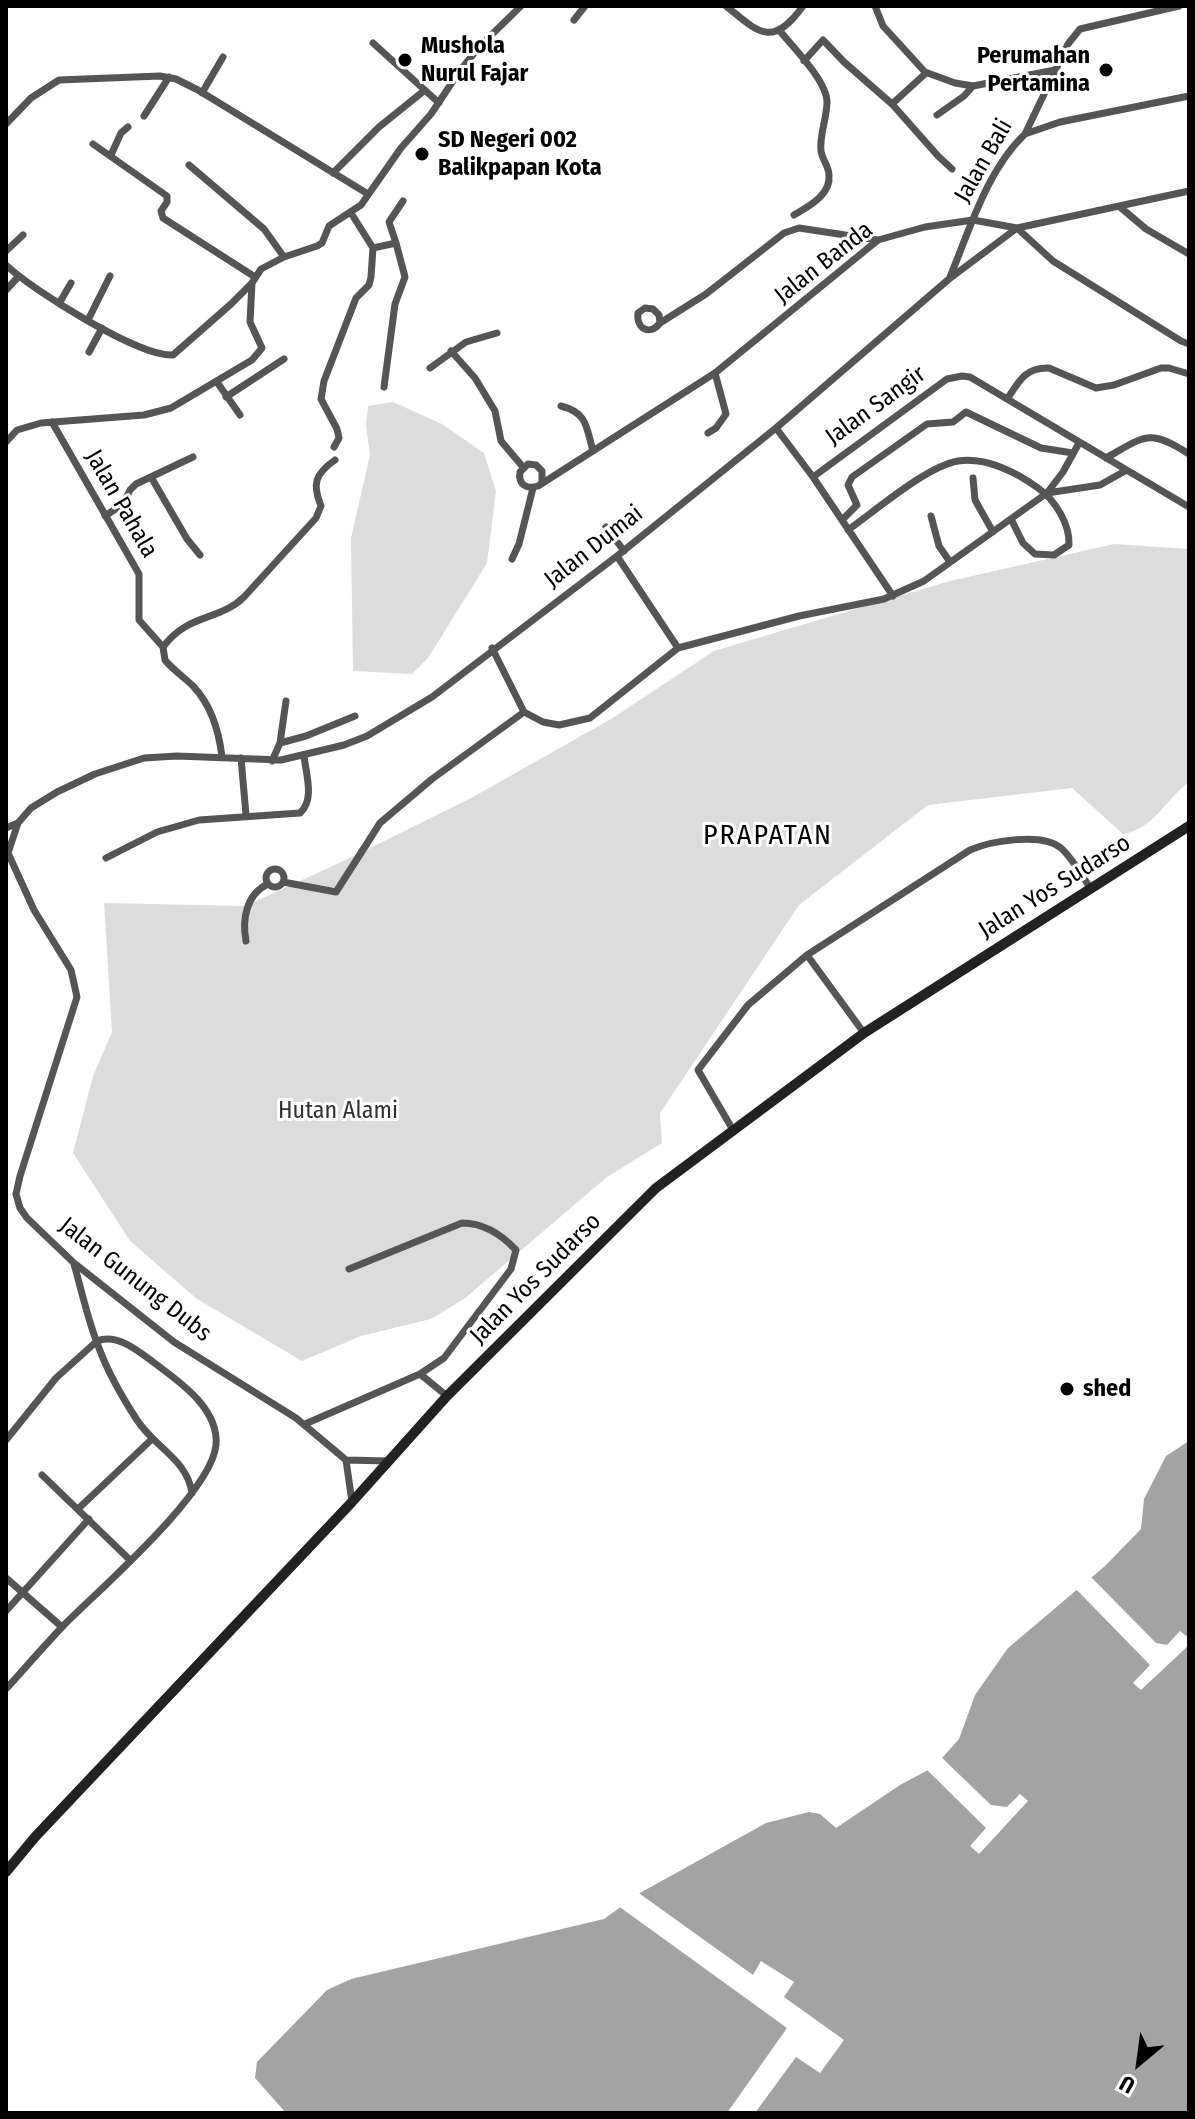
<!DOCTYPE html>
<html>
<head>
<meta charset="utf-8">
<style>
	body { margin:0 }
	#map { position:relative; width:1195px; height:2119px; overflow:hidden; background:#fff; font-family:"Fira Sans Condensed",sans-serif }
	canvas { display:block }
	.frame { position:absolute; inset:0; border:8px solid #000; pointer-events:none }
	.north { position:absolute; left:1099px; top:2023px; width:80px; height:80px; -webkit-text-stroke:6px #fff; paint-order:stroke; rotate:209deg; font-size:22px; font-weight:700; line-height:32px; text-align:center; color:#000 }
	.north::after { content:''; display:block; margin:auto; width:28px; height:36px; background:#000; clip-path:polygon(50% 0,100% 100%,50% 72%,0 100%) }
</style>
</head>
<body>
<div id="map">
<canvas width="1195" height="2119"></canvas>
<div class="frame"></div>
<div class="north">U</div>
</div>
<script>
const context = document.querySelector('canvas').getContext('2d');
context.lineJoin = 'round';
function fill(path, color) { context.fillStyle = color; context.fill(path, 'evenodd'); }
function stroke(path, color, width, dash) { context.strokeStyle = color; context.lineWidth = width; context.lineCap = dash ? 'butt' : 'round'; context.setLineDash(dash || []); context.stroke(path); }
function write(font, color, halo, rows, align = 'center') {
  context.font = font + ' "Fira Sans Condensed",sans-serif'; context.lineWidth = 6; context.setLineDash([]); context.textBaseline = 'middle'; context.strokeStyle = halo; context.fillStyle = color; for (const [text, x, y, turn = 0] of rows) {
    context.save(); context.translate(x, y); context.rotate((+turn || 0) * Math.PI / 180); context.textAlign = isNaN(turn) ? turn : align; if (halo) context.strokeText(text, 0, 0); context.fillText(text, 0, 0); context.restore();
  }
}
const green = new Path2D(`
	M393,402L442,424L484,453L496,491L487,563L428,658L412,674L353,671L351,538L370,455L366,426L368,406Z
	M1114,544L1189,549V782C1165,800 1155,828 1123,834L1072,788L928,805L799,905L660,1113L662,1143L607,1177L464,1299L431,1319L361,1336L302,1361L197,1299L130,1241L73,1153L93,1076L112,1032L104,903L245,906L350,858L473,797L611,719L714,651L950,581Z`);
const water = new Path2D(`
	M1189,1441V2113H286L255,2078L257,2062L327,1990L351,1979L604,1919L640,1893L766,1823L809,1812L820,1814L836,1828L900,1785L928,1770L942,1758L959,1739L975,1695L1008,1648L1105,1566L1141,1529L1144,1499L1166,1456Z`);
const pier = new Path2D(`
	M1089,1575L1156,1643L1167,1645L1180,1631L1186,1636L1189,1633V1645L1141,1690L1133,1683L1150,1665L1073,1586Z
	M939,1755L991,1805L1007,1807L1020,1794L1028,1801L979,1854L970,1846L986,1828L924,1767Z
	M636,1891L753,1975L761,1961L794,1982L784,1997L844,2040L820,2073L796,2057L755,2113H727L787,2028L617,1905Z`);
const minor = new Path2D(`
	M726,6C758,32 772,49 803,6
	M875,6L883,26L925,72L955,83L973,86L1055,70
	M574,20L585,6
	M779,30C792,46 827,81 827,102C827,118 819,136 821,151C822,159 829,167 829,175C831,195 809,206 794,215
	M373,43L439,103
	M804,61L823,40L844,62L892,104
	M926,73L892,104L938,156L952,169
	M202,93L223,57
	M937,115L964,96L973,86
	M144,116L169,77
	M6,124L31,98L59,80L160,76L176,79L198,90L368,194
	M1025,134L1060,122L1189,96
	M93,144L167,196V202L161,211L163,218L255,277
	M111,155L121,133L128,127
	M189,165L264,229L284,257
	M333,173L379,127L425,90
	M1120,207L1146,229L1189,254
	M396,243L389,222L403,201
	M373,248L396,243L405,277L395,304L384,387
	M6,251L23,235
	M6,265C32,290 139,357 173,355L231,304L252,283L261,269L284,257L317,246L322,243L329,226L361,205L401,148L431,114L459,72L479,47L521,6
	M950,277C970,229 987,170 1025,134L1068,44L1080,29L1179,6
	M6,290L19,276
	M60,302L71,283
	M88,320L110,276
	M660,323L659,315L653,309L645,308L638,313C636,329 650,336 660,323L706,294L784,233L799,228L878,240
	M451,351L475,378L495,411L501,441L523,467
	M89,352L102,328
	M430,368L466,342L497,333
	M217,382L240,415
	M226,397L284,359
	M1008,398C1019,381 1026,367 1049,368L1096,388L1114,385L1161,368H1169L1189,374
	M561,406C588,413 586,427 593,451
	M52,422L139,574V620L163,647
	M776,428L813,477L893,596
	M708,433L716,428L726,414L715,373
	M6,442L17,430L41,423L144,415L171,408L252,360L262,348L250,322L252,283
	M334,447L339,438L337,429L321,399L324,381L356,298L369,285L371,277L373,248L351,213
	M1106,458C1145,436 1149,428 1189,454
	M151,477L187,539L200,555
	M813,477L947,379L962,376L970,377L1189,507
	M973,478L975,500L993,532
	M542,482V471L536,465L528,464L520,472C518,484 526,490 538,486L715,373L878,240L925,227L973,220L1017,228L1053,261L1181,341L1189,344
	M1047,493L1100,485L1125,471
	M105,516L123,504L130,490L136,484L193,457
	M931,516L939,546L950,562
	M842,520L857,505L848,485L852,477L927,424L953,422L966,412L1041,448L1073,453
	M606,527L624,551
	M848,530C875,511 927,466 958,461C986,457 1016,472 1038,488C1055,500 1070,524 1069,545L1054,555L1035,554L1023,543L1011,519
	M617,556L678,648L799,616L884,599L924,581L1047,493L1063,472L1079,443
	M512,559L519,544L533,488
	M492,648L524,712L543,722L559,725L590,718L678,648
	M280,743L286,701
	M222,757C219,731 212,706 193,686C184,677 173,670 165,660L163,647C188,613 220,621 244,597L316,518L321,506C312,484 315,474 335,460
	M241,758L246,815
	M272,761L280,743L306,736L355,716
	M6,828L18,823
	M8,853L18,823L31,808L57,792L95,774L144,758L177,756L281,760L344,745L367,736L432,697L617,556L776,428L949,279L1017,228L1189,191
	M8,853L34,910L71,970L77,997L20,1176L16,1194L20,1208L27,1218L74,1263L174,1342L296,1418L346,1460
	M106,858L157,832L199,820L300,813C315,800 306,774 304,756
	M266 878a9 9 0 1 1 18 0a9 9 0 1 1-18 0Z
	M283,882L336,892L380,823L432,779L524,712
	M246,941C242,920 246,894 268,884
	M864,1033L807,955L970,850C991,841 1042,832 1061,848C1073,859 1082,876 1091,889
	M733,1130L698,1070L748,1005L807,955
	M74,1264C82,1292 88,1321 99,1348C107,1370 124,1400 137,1420C154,1447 187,1459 192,1493
	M420,1374L447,1396
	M305,1424L420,1374L444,1358L511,1269L516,1250C501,1234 484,1223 462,1223L349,1269
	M6,1440L56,1378L97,1341C119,1332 143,1355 161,1368C184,1385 219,1411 216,1445C212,1492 100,1589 64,1625C44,1646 25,1668 6,1689
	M346,1460L388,1461
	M346,1460L352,1502
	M42,1475L130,1560
	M79,1508L152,1439
	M6,1578L62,1627
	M6,1611L89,1519`);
const secondary = new Path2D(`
	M6,1872L35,1837L352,1502L447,1396L656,1188L864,1033L1189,826`);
const markers = [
	[405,60,8,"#000"],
	[1106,70,8,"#000"],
	[422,154,8,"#000"],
	[1067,1389,8,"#000"]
];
const poiNames = [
	["Mushola",421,46],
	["Nurul Fajar",421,74],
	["Perumahan",1090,56,"right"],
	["Pertamina",1090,84,"right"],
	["SD Negeri 002",438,140],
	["Balikpapan Kota",438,168],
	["shed",1083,1389]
];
const streetNames = [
	["Jalan Bali",984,161,-60],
	["Jalan Banda",824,263,-38],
	["Jalan Sangir",876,406,-36],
	["Jalan Pahala",121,504,60],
	["Jalan Dumai",594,547,-38],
	["Jalan Yos Sudarso",1055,887,-32],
	["Jalan Yos Sudarso",536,1279,-45],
	["Jalan Gunung Dubs",135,1280,38]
];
const parkNames = [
	["Hutan Alami",338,1111]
];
const quarterNames = [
	["PRAPATAN",768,836]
];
fill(green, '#dcdcdc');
fill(water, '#a3a3a3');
fill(pier, '#fff');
stroke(minor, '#555', 7);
stroke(secondary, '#222', 10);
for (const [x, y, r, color] of markers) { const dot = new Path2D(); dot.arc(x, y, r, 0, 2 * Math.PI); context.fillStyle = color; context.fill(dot); stroke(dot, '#fff', 3); }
write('bold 24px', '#000', '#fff', poiNames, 'left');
write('24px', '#000', '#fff', streetNames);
write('24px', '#333', '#fff', parkNames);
context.letterSpacing = '2px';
write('28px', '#000', '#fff', quarterNames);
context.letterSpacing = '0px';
</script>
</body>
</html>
